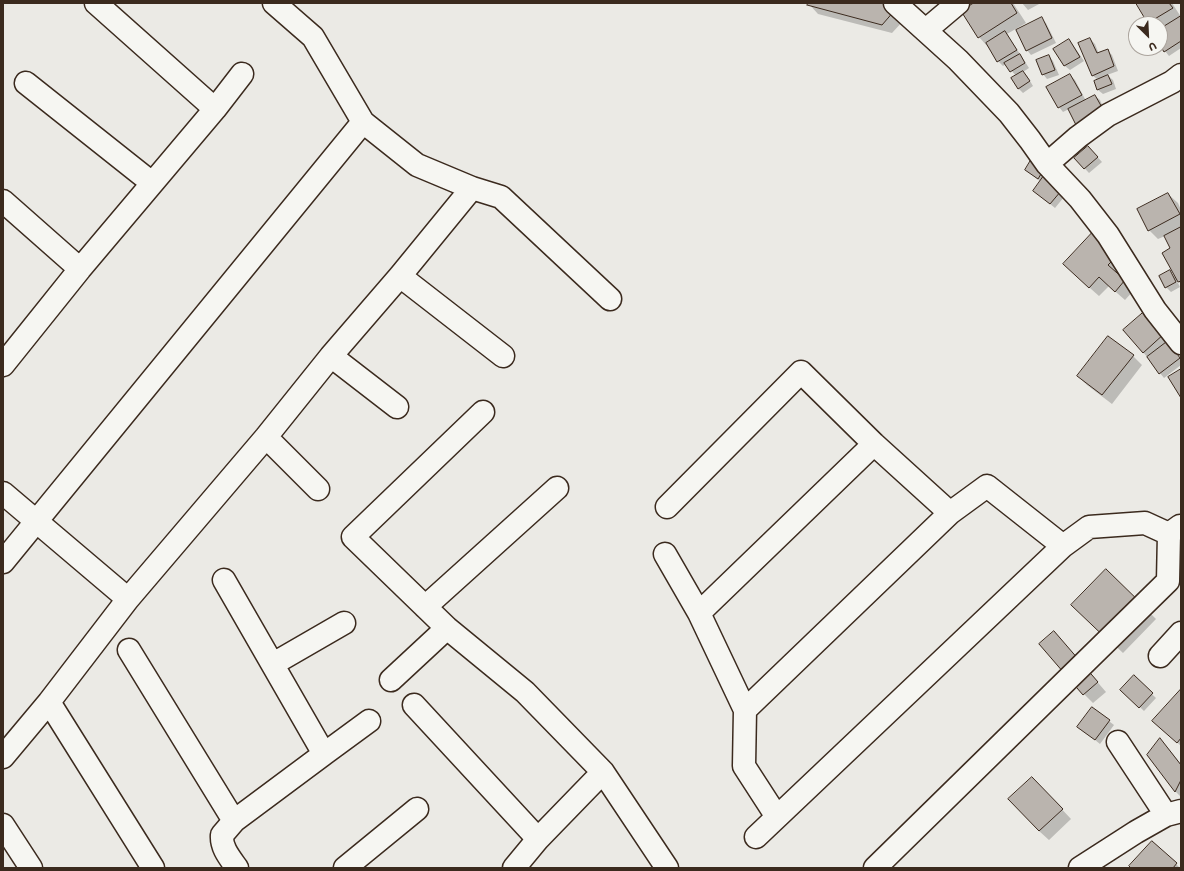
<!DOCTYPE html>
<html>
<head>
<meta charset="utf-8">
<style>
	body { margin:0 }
	#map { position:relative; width:1184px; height:871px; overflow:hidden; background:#ebeae5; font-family:Itim,sans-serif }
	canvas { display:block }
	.frame { position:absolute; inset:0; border:4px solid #3b2a1e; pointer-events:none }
	.north { position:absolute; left:1128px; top:16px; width:40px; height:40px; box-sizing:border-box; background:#f6f6f2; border:1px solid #aba49d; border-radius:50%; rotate:156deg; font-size:11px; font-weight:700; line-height:16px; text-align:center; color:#3b2a1e }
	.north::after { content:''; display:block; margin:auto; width:14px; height:18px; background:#3b2a1e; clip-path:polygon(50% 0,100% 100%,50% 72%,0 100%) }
</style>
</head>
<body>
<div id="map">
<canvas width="1184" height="871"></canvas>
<div class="frame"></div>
<div class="north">U</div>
</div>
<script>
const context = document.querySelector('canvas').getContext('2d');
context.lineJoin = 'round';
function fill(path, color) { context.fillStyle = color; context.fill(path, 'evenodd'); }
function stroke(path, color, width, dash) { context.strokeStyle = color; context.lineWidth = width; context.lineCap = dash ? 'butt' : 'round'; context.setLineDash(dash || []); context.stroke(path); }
const shadow = new Path2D(`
	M810,3H885L904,20L892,33L818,14L809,4Z
	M976,3H1013L1026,23L1007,34L1029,68L1023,72L1027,76L1033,86L1023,93L1018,88L1016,76L1006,64L1003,66L998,61L988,47L979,37Z
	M1022,3H1041L1028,10Z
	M1137,3H1172L1181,17V48L1169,56L1165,51L1160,43V24H1151Z
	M1041,19L1046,23L1056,43L1031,55L1027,50Z
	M1090,39L1095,44L1099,54L1107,50L1112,55L1118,71L1107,75L1113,80L1116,89L1103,94L1098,90V80L1092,75Z
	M1069,40L1073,45L1084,61L1070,70L1065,66L1054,50Z
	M1049,56L1053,61L1059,75L1047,79L1043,74Z
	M1070,75L1075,80L1086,101L1095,96L1100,100L1107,116L1069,109L1063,112L1059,107Z
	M1093,152L1102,162L1089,173L1075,158Z
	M1026,170L1048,175L1045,180L1064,197L1055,208L1039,195L1041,182Z
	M1168,194L1178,203L1181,210V284L1176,279L1180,287L1171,292L1166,287L1170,272L1177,279L1172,249L1165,236L1158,239L1149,230Z
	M1092,235L1126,266L1117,275L1134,290L1125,300L1109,286L1099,296L1074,274Z
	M1145,312L1181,359V365L1164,378L1143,352Z
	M1133,356L1142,365L1112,404L1087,385L1078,376Z
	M1146,609L1156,619L1123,653L1082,614Z
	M1063,642L1106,692L1093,703L1084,694Z
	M1134,677L1156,698L1144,711L1126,694Z
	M1181,690V746L1163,730Z
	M1093,709L1114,725L1100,744L1079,727Z
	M1160,740L1169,749L1181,764V797L1175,791L1148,755Z
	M1042,788L1071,819L1049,840L1039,831Z
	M1152,842L1176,864L1180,868H1133Z`);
const building = new Path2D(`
	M809,3H887L895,10L882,25L807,5Z
	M974,3H1011L1017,13L978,38L961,11Z
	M1136,3H1169L1173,8L1148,23Z
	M1181,16V41L1164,52L1160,45V29Z
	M1042,17L1052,38L1026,51L1016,30Z
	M1005,31L1017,50L997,62L986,43Z
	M1090,38L1097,53L1108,49L1114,66L1092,76L1078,43Z
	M1069,39L1080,57L1064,66L1053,49Z
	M1020,54L1025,63L1010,72L1004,63Z
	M1049,55L1055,70L1042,75L1036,60Z
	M1023,71L1030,81L1018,89L1011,78Z
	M1070,74L1082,95L1058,108L1046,87Z
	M1108,75L1112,84L1097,90L1094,81Z
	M1095,95L1104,111L1076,125L1068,109Z
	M1088,146L1098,157L1084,169L1074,158Z
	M1031,160L1044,169L1038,179L1025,170Z
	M1043,177L1061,191L1050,204L1033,191Z
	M1168,193L1180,214L1148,231L1137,209Z
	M1181,227V281L1178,282L1162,253L1170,248L1164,236Z
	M1092,233L1117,256L1108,265L1125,280L1115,292L1099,277L1089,288L1063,264Z
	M1170,270L1176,282L1165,288L1159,276Z
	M1145,311L1165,333L1143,353L1123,330Z
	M1108,336L1134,355L1102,395L1077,376Z
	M1168,341L1180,358L1159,374L1147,357Z
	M1181,369V398L1168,377Z
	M1106,569L1147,609L1113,645L1071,605Z
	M1054,631L1098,682L1083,695L1039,644Z
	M1134,675L1153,693L1139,708L1120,690Z
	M1181,689V738L1177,743L1152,721Z
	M1092,707L1110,720L1095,740L1077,727Z
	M1160,738L1181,765V780L1175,792L1147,755Z
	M1032,777L1063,809L1039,831L1008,799Z
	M1152,841L1177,863L1173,868H1131L1129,866Z`);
const minor = new Path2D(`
	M96,3L215,109
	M274,3L313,37L363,122L417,165L472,188
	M895,3L958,60L1009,113L1030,140L1047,164L1080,199L1108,235L1155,310L1181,343
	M926,30L958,3
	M26,83L152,183
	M1047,164L1078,137L1108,115L1172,82L1181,75
	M3,201L80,269
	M400,276L503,356
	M331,356L397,407
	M3,365L80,269L215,109L242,74
	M483,412L353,537L447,628L525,692L603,772L667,868
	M266,437L318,489
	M3,493L128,599
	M667,507L801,372L874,444L950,513
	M665,554L699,613L745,710
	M3,562L363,122
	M224,580L324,754L234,821L222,835C221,848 230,858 237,868
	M425,607L557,488
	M699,613L874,444
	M129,650L234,821
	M1160,656L1181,633
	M273,664L344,623
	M391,680L447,628
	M49,702L153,868
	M414,705L538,839
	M1118,742L1166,815
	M324,754L369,721
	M3,757L49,702L128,599L266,437L331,356L400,276L472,188L501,197L610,299
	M777,817L744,766L745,710L950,513L987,486L1063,546
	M3,825L31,868
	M756,837L1063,546L1089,527L1145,523L1169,534
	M345,868L417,809
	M514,868L538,839L603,772
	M875,868L1168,581L1169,534L1180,526
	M1080,868L1136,832L1166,815L1181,811`);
fill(shadow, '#0003');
fill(building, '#bab4ae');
stroke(building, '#3b2a1e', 1);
stroke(minor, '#3b2a1e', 25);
stroke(minor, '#f6f6f2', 22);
</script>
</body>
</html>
